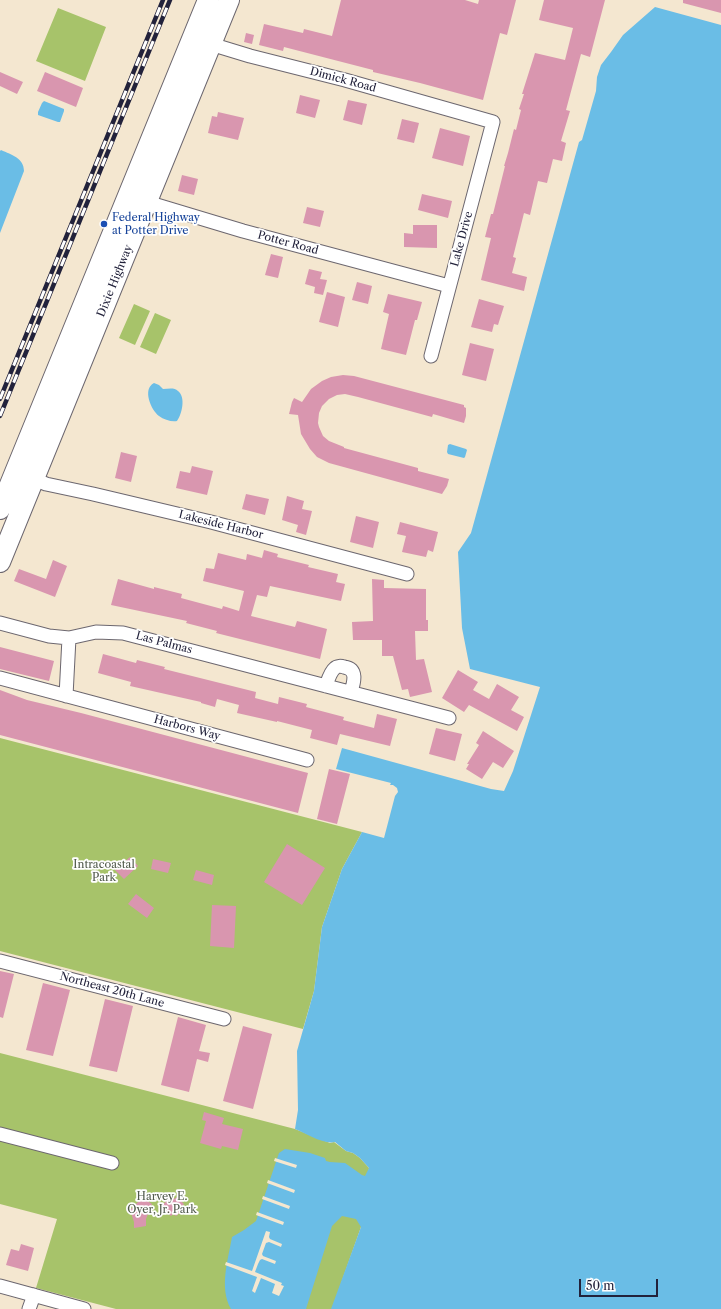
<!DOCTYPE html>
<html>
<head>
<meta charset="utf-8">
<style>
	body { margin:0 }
	#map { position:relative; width:721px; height:1309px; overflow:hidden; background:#f4e7d0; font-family:"Libre Caslon Text",serif }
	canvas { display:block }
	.scale { position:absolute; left:579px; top:1279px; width:79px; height:18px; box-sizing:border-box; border:2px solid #22223b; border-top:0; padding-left:5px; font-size:12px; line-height:14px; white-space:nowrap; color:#22223b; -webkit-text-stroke:3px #fff; paint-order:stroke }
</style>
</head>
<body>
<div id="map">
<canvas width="721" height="1309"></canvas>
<div class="scale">50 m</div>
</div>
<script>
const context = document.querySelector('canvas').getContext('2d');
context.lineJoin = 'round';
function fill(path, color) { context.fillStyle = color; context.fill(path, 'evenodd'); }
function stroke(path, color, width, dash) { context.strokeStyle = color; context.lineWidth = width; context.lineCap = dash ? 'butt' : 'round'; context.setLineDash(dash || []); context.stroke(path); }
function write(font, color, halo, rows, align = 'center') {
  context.font = font + ' "Libre Caslon Text",serif'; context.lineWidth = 3.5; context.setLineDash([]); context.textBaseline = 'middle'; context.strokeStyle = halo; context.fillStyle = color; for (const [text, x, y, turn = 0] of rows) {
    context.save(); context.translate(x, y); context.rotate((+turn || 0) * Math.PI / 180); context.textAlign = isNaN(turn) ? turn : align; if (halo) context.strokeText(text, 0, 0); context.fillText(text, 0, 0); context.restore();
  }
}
const green = new Path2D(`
	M58,8L106,27L85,81L36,61Z
	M134,304L150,311L135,345L119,338Z
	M155,313L171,320L156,354L140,347Z
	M0,738L362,832L342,869L322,927L314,991L303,1029L0,951Z
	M0,1053L295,1129L330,1143L334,1142L346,1151L353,1153L360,1158L369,1168L361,1227L332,1309H116L36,1288L57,1219L0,1204Z`);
const water = new Path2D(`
	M655,7L721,25V1309H331L361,1227L356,1219L342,1216L332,1226L306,1309H231C219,1288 228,1260 232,1237L244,1230L256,1221L279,1153L285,1149L310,1153L325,1158L326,1161L330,1162L345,1163L362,1175L365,1176L369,1168L360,1158L353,1153L346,1151L335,1142C324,1145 305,1133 295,1129L298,1110L297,1051L314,991L322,927L342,869L362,832L384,838L395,796L398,792L397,788L393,785H390L391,783L336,769L342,748L491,789L504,791L513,771L540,687L470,669L462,628L458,552L471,533L579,142L582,140L596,91L597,77L601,65L611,52L623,35Z
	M44,101L64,109V111L60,122H58L38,115V112L42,103Z
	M1,150C12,155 24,158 24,171L0,233V151Z
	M154,383L159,385L163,389C168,389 174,387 178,391C186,397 182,414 177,421C172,422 164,420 159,416C151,410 142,389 154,383Z
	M450,444L466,449L467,450L465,457L464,458L448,454L447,452L448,445Z`);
const pier = new Path2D(`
	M275,1158L297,1165L296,1168L274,1161Z
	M268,1180L295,1190L294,1193L267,1183Z
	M263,1196L290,1206L289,1209L262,1199Z
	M257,1212L284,1222L283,1225L256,1215Z
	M266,1231L270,1232L269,1237L270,1239L282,1244L281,1247L269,1242L266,1243L262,1254L263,1256L276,1261L275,1264L262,1259L260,1260L258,1264L255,1272L282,1283L281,1285L284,1286L279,1296L272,1293L275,1284L261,1278L255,1293L252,1291L257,1277L225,1265L226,1262L252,1271Z`);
const building = new Path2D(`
	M341,0H465L478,4L479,0H516L507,35L500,33L483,100L420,83L373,72V70L284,47L283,51L259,45L264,24L303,33L304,29L332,36Z
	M544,0H605L590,57L581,54L566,110L570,111L561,141L566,143L562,161L553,159L547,183L538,181L530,215L524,213L513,257L516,258L512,273L527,277L524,291L481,280L491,238L485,237L491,214H493L505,166H504L508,153L514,129L516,130L521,110L519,109L524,94H522L535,53L565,60L573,28L539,20Z
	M683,0H721V13L683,3Z
	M246,33L254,35L252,44L244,42Z
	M0,72L23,82L17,94L0,86Z
	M45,72L83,88L76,107L37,91Z
	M300,95L320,100L315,118L296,113Z
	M348,100L367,104L362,125L343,120Z
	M218,112L244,118L238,140L208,133L212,116L217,117Z
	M402,119L419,123L414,143L397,139Z
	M440,128L470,136L463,166L432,158Z
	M182,175L198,179L194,195L178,191Z
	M422,194L452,201L448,218L418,210Z
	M307,207L324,211L320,227L303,223Z
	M413,225H437V248L404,247V233L413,234Z
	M271,254L283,257L278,278L265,275Z
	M309,269L322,272L320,279L327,280L323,295L314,293L315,287L305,284Z
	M357,282L372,286L368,304L352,300Z
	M327,292L345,297L338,327L319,322Z
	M388,294L422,302L417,320H415L406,355L381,349L389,314L383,312Z
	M479,299L504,306L498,325L494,324L492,332L471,327Z
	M470,343L494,349L486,381L462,375Z
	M343,375L354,376L464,405V407L466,408V416L464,423L433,414L432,417L358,397L345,394L337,395L329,399L322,406L319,413L318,423L319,427L323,436L329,441L344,447V448L418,468V471L449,479L447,486L442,494L329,463L317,457L310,449L301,434L298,415L289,414L292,402L294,398L302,402L311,389L322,381L331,377Z
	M121,452L137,456L131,482L115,478Z
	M192,466L213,471L207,495L176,488L180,471L190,473Z
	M246,494L269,499L265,515L242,509Z
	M287,496L304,501L302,509L312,511L306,535L296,532L298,525L282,520Z
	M356,516L379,522L373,548L350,542Z
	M400,522L438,532L433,552L428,550L426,557L402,552L406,536L397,534Z
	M264,550L278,554L277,557L309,565L308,567L338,574L336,582L345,584L341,601L270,586L267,597L257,595L251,616L295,627L297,621L327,629L320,659L216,633L217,631L186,623L187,621L111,605L118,579L154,589V587L182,594L181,598L222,609L223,606L239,611L244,591L203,581L206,568L214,569L218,553L246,560L247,554L262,558Z
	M53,560L67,566L55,597L14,581L19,569L46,579Z
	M372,579L384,580V588L426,589V620H428V631H415L416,660L424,659L432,692L410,697L408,689L402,690L393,656H382V640H353L352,622L373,621Z
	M0,647L54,661L49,681L0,669Z
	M103,654L136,663L137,660L165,667L164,669L256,692L255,698L278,704L279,697L307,704L306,707L344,717L343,720L374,728L377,714L397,719L390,746L340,734L337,745L310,738L312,730L277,721V722L237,713L239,705L217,699L215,707L201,703V702L130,686L131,682L98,673Z
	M458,670L478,682L473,690L489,699L497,684L519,697L511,710L524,717L517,731L469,705L464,712L442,698Z
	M0,690L27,700L81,713L308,773L298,813L0,735Z
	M436,728L462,734L455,761L429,754Z
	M483,731L514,751L503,768L493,762L482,779L466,769L469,764H467L479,745L476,743Z
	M329,769L350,774L337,824L317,819Z
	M287,844L325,868L302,905L264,882Z
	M130,857L138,866L124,879L115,870Z
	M153,859L171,863L168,873L151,869Z
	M196,870L214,875L212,885L193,880Z
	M136,894L154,908L147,918L128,904Z
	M212,905L236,906L234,948L210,946Z
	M0,971L14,974L3,1018L0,1017Z
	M43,983L70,990L53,1056L26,1050Z
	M105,999L133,1006L117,1072L89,1066Z
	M178,1017L206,1025L199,1051L210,1053L208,1062L197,1059L189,1092L161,1085Z
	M243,1026L272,1034L253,1109L223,1101Z
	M204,1112L224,1118L222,1124L243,1129L238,1150L222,1146L221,1149L200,1143L206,1121L202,1120Z
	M172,1196L174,1199L177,1197L184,1204L181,1207L183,1210L176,1216L173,1214L171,1216L161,1206Z
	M141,1197L152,1204L146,1219V1226L134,1228V1222L130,1210L139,1201Z
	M21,1244L34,1248L28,1271L6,1265L11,1249L19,1251Z`);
const minor = new Path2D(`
	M204,42L250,56L345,80L493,122L431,356
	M140,200L243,231L434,282L449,286
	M34,479L46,484L93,494L211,522L407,574
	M0,623L49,636L69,638L96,632L123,633L449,718
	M0,678L307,760
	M326,686C328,680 330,672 335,668C337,666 341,666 344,667C358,669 354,682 351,692
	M66,696L69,638
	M0,961L224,1019
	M0,1134L112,1163
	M0,1286L84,1309
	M29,1309L34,1295`);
const primary = new Path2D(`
	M0,509L208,0
	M0,562L229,0`);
const rail = new Path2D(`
	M0,399L163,0
	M0,416L170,0`);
const markers = [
	[104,224,4,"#1a4fb4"]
];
const streetNames = [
	["Dimick Road",343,80,15],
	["Lake Drive",462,239,-75],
	["Potter Road",288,243,15],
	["Dixie Highway",115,281,-68],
	["Lakeside Harbor",221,525,14],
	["Las Palmas",164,643,15],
	["Harbors Way",187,728,15],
	["Northeast 20th Lane",112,990,15]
];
const transitNames = [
	["Federal Highway",112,218],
	["at Potter Drive",112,231]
];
const parkNames = [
	["Intracoastal",104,865],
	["Park",104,878],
	["Harvey E.",162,1197],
	["Oyer, Jr. Park",162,1210]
];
fill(green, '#a7c36a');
fill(water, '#6abde6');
fill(pier, '#f4e7d0');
fill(building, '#d996af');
stroke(minor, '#6c676f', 15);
stroke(primary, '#6c676f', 22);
stroke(minor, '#fff', 13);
stroke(primary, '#fff', 20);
stroke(rail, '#22223b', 4.5);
stroke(rail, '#fff', 3, [9]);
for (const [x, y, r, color] of markers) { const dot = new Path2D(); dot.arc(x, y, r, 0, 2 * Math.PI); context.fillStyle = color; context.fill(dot); stroke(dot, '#fff', 1.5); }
write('11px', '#22223b', '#fff', streetNames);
write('11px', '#164399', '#fff', transitNames, 'left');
write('11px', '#515a4b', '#fff', parkNames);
</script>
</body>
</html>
